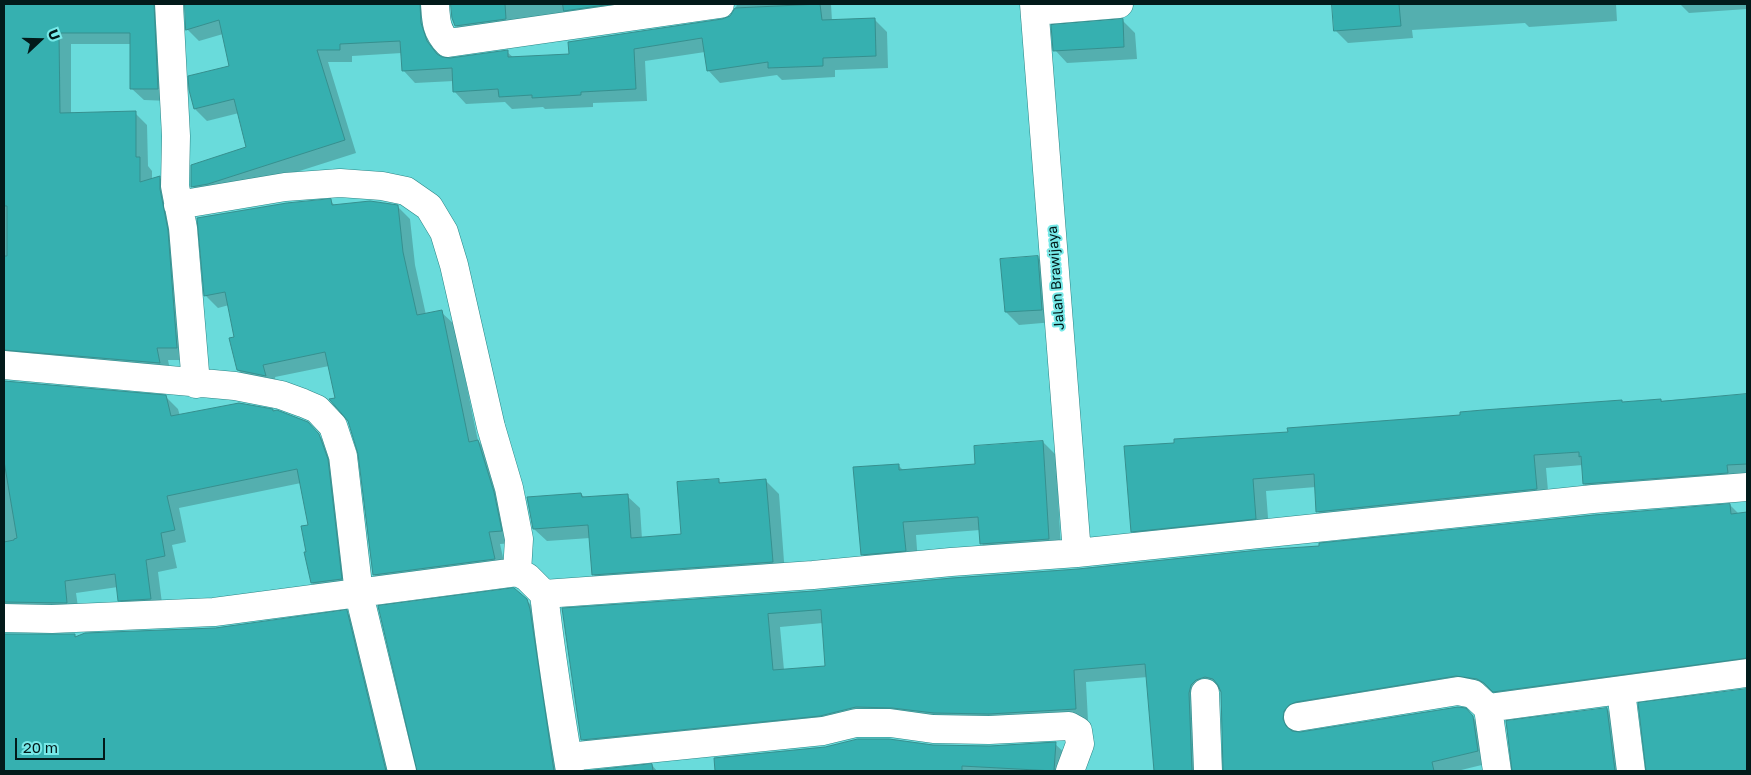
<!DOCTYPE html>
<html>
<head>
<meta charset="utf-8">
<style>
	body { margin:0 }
	#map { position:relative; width:1751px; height:775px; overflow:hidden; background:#69dbdb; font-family:"Golos Text",sans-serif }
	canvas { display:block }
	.frame { position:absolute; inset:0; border:5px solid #021a1a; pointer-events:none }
	.north { position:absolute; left:15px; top:15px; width:50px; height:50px; -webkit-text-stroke:4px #77e9e8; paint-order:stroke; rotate:69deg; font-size:14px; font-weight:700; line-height:20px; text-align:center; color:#021a1a }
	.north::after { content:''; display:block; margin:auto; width:18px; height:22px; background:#021a1a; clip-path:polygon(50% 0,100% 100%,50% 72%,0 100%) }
	.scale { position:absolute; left:15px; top:738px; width:90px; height:22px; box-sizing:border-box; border:2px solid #021a1a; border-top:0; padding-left:6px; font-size:15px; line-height:18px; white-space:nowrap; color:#021a1a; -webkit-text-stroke:4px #77e9e8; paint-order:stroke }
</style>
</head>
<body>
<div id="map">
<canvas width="1751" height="775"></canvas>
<div class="frame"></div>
<div class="north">U</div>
<div class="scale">20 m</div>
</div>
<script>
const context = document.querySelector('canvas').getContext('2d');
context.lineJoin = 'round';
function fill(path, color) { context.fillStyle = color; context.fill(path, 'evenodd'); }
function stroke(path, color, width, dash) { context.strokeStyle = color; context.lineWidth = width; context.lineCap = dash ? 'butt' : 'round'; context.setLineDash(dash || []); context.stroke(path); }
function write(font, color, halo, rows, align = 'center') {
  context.font = font + ' "Golos Text",sans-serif'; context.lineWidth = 4; context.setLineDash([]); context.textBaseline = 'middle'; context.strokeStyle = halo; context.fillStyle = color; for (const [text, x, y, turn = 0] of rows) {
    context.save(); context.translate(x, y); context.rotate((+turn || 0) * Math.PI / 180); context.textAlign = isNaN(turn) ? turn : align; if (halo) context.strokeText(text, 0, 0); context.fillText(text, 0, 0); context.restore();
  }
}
const shadow = new Path2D(`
	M4,4H172L170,101L144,100L131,88V44H71V114L135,113L147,125L148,166L152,171V179L159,177L171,189L189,360H168L171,375L4,368Z
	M186,4H438L436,48L443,59L507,52L514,58L571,55L723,21L730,18L735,11L737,4H831L832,21L875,20L887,32L888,68L835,70V77L782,80L777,75L720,83L708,70L705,52L645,61L647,101L593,103V107L545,109L543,107L512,109L505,102L466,104L454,91V81L415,83L403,70L402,53L352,56V62H328L356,153L221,196L205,199L192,186L248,148L239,113L207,121L195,109L230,67L223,34L199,41L187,29Z
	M451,4H623V16L468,38L456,26Z
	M1333,4H1616L1617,21L1529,27L1525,23L1412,30L1413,38L1348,43L1335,30Z
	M1680,4H1747V9L1689,13Z
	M1122,20L1135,33L1137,59L1067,63L1055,50Z
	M331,201L335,206L398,207L410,219L415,265L426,315L441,312L454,324L478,441L490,453L513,543L500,544L506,571L386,587L374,575L360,454L349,420L336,399L329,366L275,377L277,387L250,382L238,370L235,338L229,305L218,308L206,296L198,219Z
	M1038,258L1050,270L1054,322L1019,325L1006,312Z
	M4,382L166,397L178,409L180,416L274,412L307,423L331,448L353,591L324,595L312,583L308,553L310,526L301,483L179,508L186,542L172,545L177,568L158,572L163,611L132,612L119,600L118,587L76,593L79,614L4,621Z
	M1747,396V478L1597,496L1584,484L1583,465L1546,468L1549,502L1330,524L1318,512L1316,487L1266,491L1269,531L1145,544L1132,531L1289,434L1622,402L1623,403L1661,400L1663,402Z
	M1043,442L1056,455L1061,552L994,557L982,544L980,530L916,535L918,563L875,567L862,554L898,465L904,471L976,465Z
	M718,480L722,484L766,481L779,494L785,575L606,587L593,574L590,538L547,541L534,529L581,494L585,498L627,496L640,508L642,539L683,535Z
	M1730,505L1739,514L1747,513V671L1498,695L1490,691L1469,688L1296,724L1295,733L1465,710L1486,730L1490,763L1457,771H1225L1222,692L1217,690L1204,771H1155L1148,677L1086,682L1088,721L595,752L582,739L563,610L814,592L1078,570ZM823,623L826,667L784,670L780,627Z
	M526,600L539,613L564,771H418V767Z
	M346,612L359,624L395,771H4V635H74L77,637L216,629Z
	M1747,690V771H1647L1640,705Z
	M1607,709L1620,722L1626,771H1513L1514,769Z
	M1055,744L1068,756L1067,771H716L715,759L933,746L990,747Z
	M652,765L657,771H595Z`);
const building = new Path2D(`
	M4,4H154L158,89H130V33H59L60,113L136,111V157H140V182L160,176V189L168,230L177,348H157L160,363L4,350V256H7V206H4Z
	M185,4H420L421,23L427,41L437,54L442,57L450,58L508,50V57L569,54L568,42L722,19L730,16L735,8L820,4L822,20L875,18L876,56L823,58V66L768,68V62L707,71L702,38L634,49L636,89L581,92V95L532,98V95L499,97L498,89L453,92L452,68L402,71L400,41L340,44V50H317L345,140L208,184L191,187V165L246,147L234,99L194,109L189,90L188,76L229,66L219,20L186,30Z
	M451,4H505L506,19L455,26L452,18Z
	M563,4H612L564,11Z
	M1332,4H1399L1401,26L1334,31Z
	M1123,19L1124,47L1053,51L1051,25Z
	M331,199L332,205L370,201L398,205L403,252L417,315L442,310L469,442L478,440L494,492L502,531L489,532L495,559L373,575L358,454L348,421L329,399L335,398L325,352L263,365L266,376L237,370L229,338L234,337L225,292L204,296L197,218L287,203Z
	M1038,256L1042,310L1005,312L1000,259Z
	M4,381L166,395L171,416L239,403L273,409V411L277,410L308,422L319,434L328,459L342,579L311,583L304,552H306L301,526L308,525L297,469L167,496L175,530L161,533L165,556L146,560L151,599L118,601L115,574L65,581L67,603L4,602V542L14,540V539L17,538L4,461Z
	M1747,394V464L1727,465L1728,473L1583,484L1581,456L1579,457V452L1534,455L1537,489L1316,512L1314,474L1253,479L1256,519L1131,532L1124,446L1174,443V439L1288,432L1287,428L1460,415V412L1483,410L1622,400V402L1661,399V401Z
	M1043,441L1049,539L980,544L978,517L903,522L906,551L861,555L853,467L899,464V470L975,464L974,446Z
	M719,479V483L766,479L773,562L592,575L588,525L533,529L527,497L581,493L582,497L628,494L631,538L681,534L677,482Z
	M1730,504L1731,514L1747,512V658L1493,692L1484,683L1477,679L1456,676L1296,702L1289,705L1284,711L1283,719L1286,726L1292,731L1300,732L1458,707L1466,708L1473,716L1478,751L1432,762L1434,771H1223L1221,692L1218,685L1213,679L1205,677L1196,680L1191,685L1189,693L1192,771H1154L1145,664L1074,670L1076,709L989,714L934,713L892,708L856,707L820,716L581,740L562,608L814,591L952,578L1078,569L1259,550L1319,546V543L1594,515ZM821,610L825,666L773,670L768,614Z
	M514,588L527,599L530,609L554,771H417L378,606Z
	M347,610L386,771H4V634H75V637L85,633L215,628Z
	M1747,689V771H1646L1638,703Z
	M1607,708L1615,771H1512L1506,721Z
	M858,739H889L933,745L990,746L1056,742L1054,771L962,766V771H715L714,758L825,747Z
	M652,764L653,771H585Z`);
const minor = new Path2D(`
	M169,4L176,136L175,186L183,228L196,384
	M435,4C436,20 436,31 448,43L720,4
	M1034,4L1077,553
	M1035,11L1119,4
	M178,205L285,187L340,183L382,186L406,191L429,207L444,232L454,265L491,427L509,488L519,539L517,572
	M4,365L235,386L281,395L303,403L317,409L333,426L343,456L359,594L402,771
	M544,594C551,653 560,712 570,771
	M4,618L52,619L214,612L517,572L527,577L544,594L813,575L951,562L1077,553L1593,499L1747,487
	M1621,691L1631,771
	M1205,693L1208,771
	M1488,708L1747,673
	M1298,717L1458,691L1473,694L1488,708L1497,771
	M568,757L823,731L856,723H890L933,729L989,730L1069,726L1078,731L1080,744L1070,771`);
const streetNames = [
	["Jalan Brawijaya",1056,278,-94]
];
fill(shadow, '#0003');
fill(building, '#36b0b0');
stroke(building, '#368f8e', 1);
stroke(minor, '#2b8686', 29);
stroke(minor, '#fff', 28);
write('14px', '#021a1a', '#77e9e8', streetNames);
</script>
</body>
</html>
